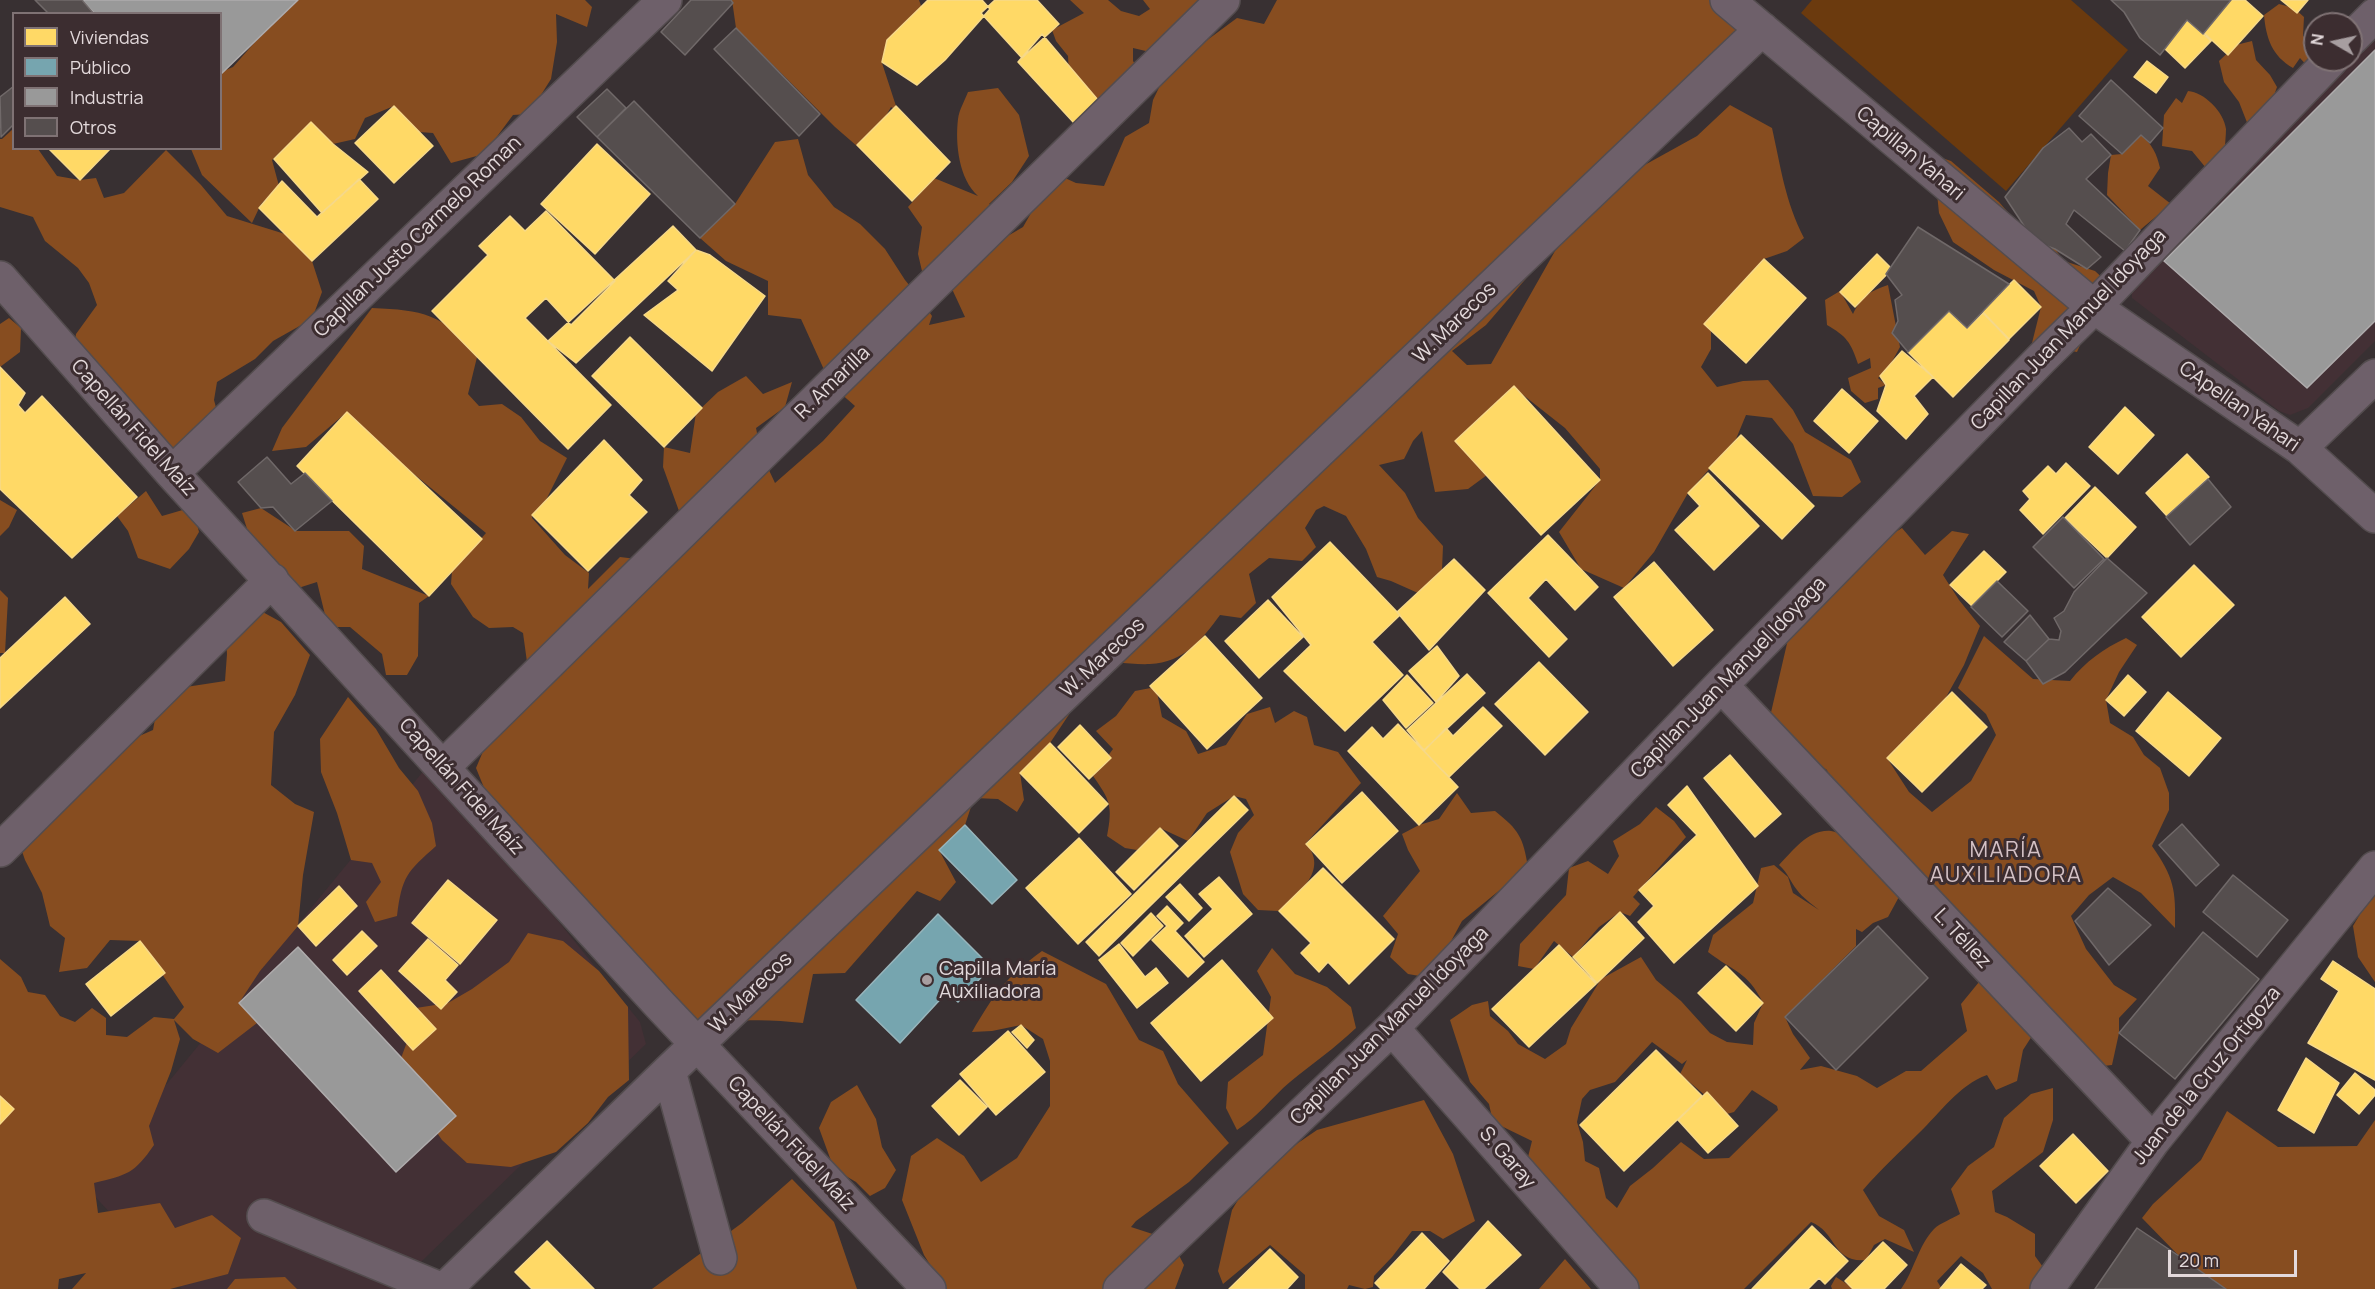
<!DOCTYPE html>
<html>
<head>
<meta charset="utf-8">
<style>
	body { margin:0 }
	#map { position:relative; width:2375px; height:1289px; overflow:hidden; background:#383032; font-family:Manrope,sans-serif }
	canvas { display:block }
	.legend { position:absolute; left:12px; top:12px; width:210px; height:138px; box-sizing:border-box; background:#3c2d30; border:2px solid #7f7274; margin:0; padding:8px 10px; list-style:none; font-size:18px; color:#e3d9db }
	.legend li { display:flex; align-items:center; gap:12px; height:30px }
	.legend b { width:30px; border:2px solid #7f7274 }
	.north { position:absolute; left:2303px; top:12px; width:60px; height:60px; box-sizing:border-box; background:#3c2d30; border:2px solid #7f7274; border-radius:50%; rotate:279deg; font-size:16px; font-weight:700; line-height:24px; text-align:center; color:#e3d9db }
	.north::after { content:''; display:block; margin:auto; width:21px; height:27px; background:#a79ea0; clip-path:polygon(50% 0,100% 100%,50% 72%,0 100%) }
	.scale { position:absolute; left:2168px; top:1250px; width:129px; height:27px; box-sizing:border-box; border:3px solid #e3d9db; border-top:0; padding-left:8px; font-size:18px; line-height:21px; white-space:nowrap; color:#e3d9db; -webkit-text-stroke:4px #3c2d30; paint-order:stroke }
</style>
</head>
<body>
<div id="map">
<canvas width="2375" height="1289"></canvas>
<ul class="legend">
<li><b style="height:16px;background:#ffd966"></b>Viviendas</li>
<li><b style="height:16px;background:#76a5af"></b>Público</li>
<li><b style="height:16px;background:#999"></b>Industria</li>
<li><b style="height:16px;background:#554e4e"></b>Otros</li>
</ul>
<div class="north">N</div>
<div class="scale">20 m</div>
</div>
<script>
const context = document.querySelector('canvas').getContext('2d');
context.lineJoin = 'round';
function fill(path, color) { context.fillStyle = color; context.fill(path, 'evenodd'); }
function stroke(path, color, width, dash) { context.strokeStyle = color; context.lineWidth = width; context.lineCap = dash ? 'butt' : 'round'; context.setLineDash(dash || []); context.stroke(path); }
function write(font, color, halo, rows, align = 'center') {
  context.font = font + ' Manrope,sans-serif'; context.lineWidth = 6; context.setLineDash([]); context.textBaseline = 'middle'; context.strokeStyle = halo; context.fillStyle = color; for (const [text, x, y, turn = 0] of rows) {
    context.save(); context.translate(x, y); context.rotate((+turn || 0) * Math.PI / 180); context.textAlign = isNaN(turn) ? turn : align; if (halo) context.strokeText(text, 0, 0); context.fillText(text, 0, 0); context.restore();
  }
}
const built = new Path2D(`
	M2375,30V341L2308,408L2290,415L2279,411L2132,298V287L2346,60H2351V54Z
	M430,763L640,1022L646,1044L393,1289H182L84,1185Z`);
const green = new Path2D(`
	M1812,0H2071L2128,50L2006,191L1801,13Z`);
const forest = new Path2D(`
	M298,0H585L592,7L587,27L556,14L557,42L551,79L529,114L513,115L484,154L451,163L433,133L419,132L394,106L365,118L355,139L333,144L300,133L272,160L279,186L261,204L252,223L202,175L191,149L220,148L221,72L233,67L255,42Z
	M732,0H919L927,23L913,52L882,63L896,106L908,119L891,107L865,153L835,127L736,28Z
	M1070,0H1108L1121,11L1139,16L1150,9L1143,0H1200L1150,52L1133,48V61L1144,77L1098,100L1069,75L1068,56L1056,41L1052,30L1084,13Z
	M1277,0H1739L1741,12L1736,40L1685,94L1486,325L1452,351L1467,365L1491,364L1555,251L1591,209L1641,167L1697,136L1730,105L1772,128C1781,168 1785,201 1804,238L1787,251L1764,259L1705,324L1711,331V349L1701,367L1717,387L1743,381L1768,380L1793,410L1805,432L1851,460L1861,482L1842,497L1813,496L1793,444L1772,418L1746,415L1736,439L1688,493L1654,552L1624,588L1581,569L1559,532L1600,480V469L1565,428L1513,387L1455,441L1487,475L1468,489L1435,492L1422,431L1413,441L1404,459L1379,465L1405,493L1418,518L1443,546L1442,570L1418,593L1391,581L1377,577L1366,549L1346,516L1324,506L1316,510L1305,528L1316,547L1302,561L1269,558L1249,574L1256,603L1241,618L1220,615C1201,641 1184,662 1150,664C1132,665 1116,660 1098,665C1089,667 1071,688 1063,695L1070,713L1050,743L1020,773L1024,800L1017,812L998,799L974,798L965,825L939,850L956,882L940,901L917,891L845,973L813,974L803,1023C766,1019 732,1018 696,1029L585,910L564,875L489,800L476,768L500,711L527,662L523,633L513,627L489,628L473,617L451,584L452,571L486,533L404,466L347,412L306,447L272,451L282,428L372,308C423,310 442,314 478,353L468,394L479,406L502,404L521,417L540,441L567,458L545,502L532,515V518L565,555L589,573L588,589L620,557L653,561L679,535V511L663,467L664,447L690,453L696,413L718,392L746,376L763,394L792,382L785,407L756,428L761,453L775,483L823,441L855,406L831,385L801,319L768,315V281L726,261L700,238L735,204L775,142L798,139L808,175L834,207L860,224L885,249L905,280L920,298L932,316L929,325L965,317L946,276L938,279L922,271L918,254L922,227L908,207L934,178L978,196C959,179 955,144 958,119C959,110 965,100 968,92L998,88L1019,115L1029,156L1012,182L989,204L999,211L960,264L1023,227L1054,173L1076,183L1104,186L1125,137L1149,123L1153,100L1168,69L1237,18L1264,24Z
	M2279,4L2294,8L2304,17L2303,36L2313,43L2309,68L2300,58L2293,68C2272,56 2266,38 2264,15Z
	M2252,41L2256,60L2270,75L2277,87L2272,101L2248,125L2239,102L2224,82L2219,61L2236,45Z
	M2188,91C2204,92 2224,112 2226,129C2226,135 2225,142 2225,149L2206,168L2192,151L2162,146L2164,115L2176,98L2182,103Z
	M13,129L14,148L38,149L57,176L80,180L96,178L104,198L124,193L166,150L201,185L227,216L285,234L312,261L322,292L312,319L273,341L255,359L217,382L214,400L223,434L204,463L111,430L97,412L73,355L76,334L97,305L89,283L78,268L45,241L33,217L0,207V139H2Z
	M2141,135C2152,144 2157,154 2160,168L2148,186L2171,204L2140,230L2107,195L2108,173L2111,155L2122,154Z
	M1933,155L1951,161L1999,202L2024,231L2046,237L2064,261L2095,271L2108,283L2077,352L2053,347L2042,358L2032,343L2041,307L2034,291L1994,270L1953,242L1939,213Z
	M1888,285L1900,347L1889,367L1878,378L1886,385L1878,388V399L1865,403L1851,391L1848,378L1871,368L1870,358L1858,364C1851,342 1846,336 1827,325L1825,300L1840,291L1853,314C1862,296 1868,292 1888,285Z
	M9,318L21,328L20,352L0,367V324Z
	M146,491L162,516L193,507L199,532L189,549L170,569L138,558L128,531L117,516Z
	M0,500L17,510L9,527L0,536Z
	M261,508L296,531H349L364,546L362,569L429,596L419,603L418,656L407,675H386L382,654L350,627H328L317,582L292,590L248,532L242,513Z
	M1902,528L1925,555L1952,531L1969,534L1943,575L1959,600L1980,626L1964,665L1945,699L1887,758L1909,792L1932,812L1971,781L1996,735L1986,714L1958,688L1984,636L2033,679L2070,681C2086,661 2103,649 2126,638L2137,645L2119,672L2106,700L2110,723L2133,737L2144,755L2160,768L2169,793V810L2152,846C2174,878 2176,889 2175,928L2141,893L2113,877L2089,895L2071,916L2086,949L2114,985L2137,999L2119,1018V1033L2112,1065L2094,1067L2032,1036L2023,1050L2017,1081L1996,1090L1987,1075C1959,1085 1940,1113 1919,1133C1900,1152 1881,1169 1863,1190L1879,1216L1904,1230L1914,1252L1885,1239L1874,1245L1866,1260C1832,1263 1837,1232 1811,1222L1744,1289H1605L1582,1254L1558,1241L1560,1227L1526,1165L1532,1141L1493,1122L1489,1104L1470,1082L1450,1020L1472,1005L1488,1001L1490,1016L1508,1031L1518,1044L1545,1059L1566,1044L1571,1028L1601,979L1641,957L1656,980L1681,1001L1710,1033L1727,1042L1753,1045L1754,1023L1763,1003C1747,971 1734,972 1708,952L1713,935L1753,903L1761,868L1774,865L1788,877L1793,893L1819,910C1812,904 1803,898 1797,890C1790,881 1788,873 1779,865C1793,851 1808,829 1831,831C1840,832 1853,842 1861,847L1836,807L1827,770L1800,751L1769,721L1792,622L1875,545ZM1900,895L1988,971L1961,1004L1967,1031L1921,1071H1906L1877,1088L1857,1076L1821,1066L1800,1070L1810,1058L1793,1034L1785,1017L1856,946V929L1862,932L1873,923L1888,917ZM1652,1042L1682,1064L1687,1060L1680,1074L1727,1114L1734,1112L1752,1090L1777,1106L1778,1110L1729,1158L1704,1159L1681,1142L1653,1168L1630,1186L1617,1208L1606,1198L1599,1168L1585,1161L1583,1142L1577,1122L1582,1099L1590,1090L1615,1082Z
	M0,590L8,598L5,653H0Z
	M259,610L281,622L310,655L295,695L274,732L271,785L295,804L314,812L303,875L298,926L260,971L239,1003L257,1023L218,1053L193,1039L174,1020L180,1039L171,1071L149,1126L154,1145C134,1174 127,1175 94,1183L98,1213L160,1203L175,1228L212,1215L241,1238L228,1274L170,1289H72L86,1273L59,1279L58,1289H0V959L21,977L28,992L45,995L60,1016L75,1022L92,1008L106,1018V1035L127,1037L154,1017L174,1019L184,1007L140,941L110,940L87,968L59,972L65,938L50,926L42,893L25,860L16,834L123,743L153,730L160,691L225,681L227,654L225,626Z
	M1156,687L1162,717L1186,731L1198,754L1226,745L1247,714L1270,707L1275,723L1294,711L1307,717L1314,745L1338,752L1361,783L1306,843C1329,871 1299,892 1279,911L1258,910L1243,894L1230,852L1238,833L1254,815L1246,799L1234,796L1207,813L1188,841L1160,828L1137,850L1125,848L1107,836C1113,806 1110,800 1093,776L1113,749L1096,731L1116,716L1135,691Z
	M348,697L376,729L399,768L418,791L432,823L436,846C407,872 402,876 397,916L375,922L366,902L381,882L372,863L351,860L337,813L321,772L320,739Z
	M1457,793L1471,813L1495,811C1519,830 1523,837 1528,867L1462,921L1431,978L1408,974L1390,957L1398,934L1383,916L1420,871L1408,850L1402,834L1419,825L1439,819Z
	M1656,807L1674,821L1686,837L1633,897L1640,904L1630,916L1620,912L1599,927L1573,957L1554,941L1534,969L1518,966L1520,944L1566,895L1569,868L1588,861L1608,874L1619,856L1613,841L1640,824Z
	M2375,889V982L2358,957L2353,926Z
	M528,933L563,941L599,971L628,1007L629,1080L608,1097L588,1123L556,1152L511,1167L467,1163L442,1140L416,1102L397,1069L411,1031L416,1008L448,1003L472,989L509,962Z
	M1272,948L1295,974L1327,987L1351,1007L1356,1028C1335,1048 1312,1064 1290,1082C1271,1098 1258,1117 1237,1130L1226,1108L1228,1082L1263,1055L1271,997L1257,971Z
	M1042,951L1106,984L1139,1040L1163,1051L1178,1084L1229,1143L1189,1182L1136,1221L1131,1227L1171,1240L1184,1265L1175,1289H945L924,1255L902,1200L911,1156L937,1138L964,1156L981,1182L1017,1158L1050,1106V1061L1043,1039L1021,1025L992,1031L972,1032C994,994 1006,977 1042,951Z
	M857,1085L876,1119L882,1147L896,1170L885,1188L870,1196L856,1182L834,1169L819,1128L831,1102Z
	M2053,1088V1120L2043,1152L1992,1191L1995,1212L2007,1217L2035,1234V1256L2048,1274L2040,1289H1992L1983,1273L1961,1256L1937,1281L1942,1289H1901C1914,1271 1918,1246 1934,1229C1940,1223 1952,1219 1960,1214L1951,1189L1968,1166L1994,1147L2004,1118L2031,1094Z
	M1424,1100L1453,1154L1475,1221L1443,1239L1430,1231H1412L1392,1257L1374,1276L1373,1287L1365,1289L1349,1285L1347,1289H1305V1275L1270,1245L1223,1284L1218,1271L1232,1210L1254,1173L1317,1130Z
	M2227,1111L2278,1147L2357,1146L2375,1120V1289H2226L2179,1256L2142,1218L2153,1204L2201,1160Z
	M792,1179L834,1222L857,1289H652L742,1223Z
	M1565,1259L1591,1289H1539Z
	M285,1277L297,1289H227L235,1279Z
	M1836,1277L1853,1288V1289H1832L1831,1286Z`);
const homes = new Path2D(`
	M928,0H982L990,9L945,60L917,85L882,62L887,40Z
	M995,0H1037L1059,24L1022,58L981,13Z
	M2230,0H2245L2263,16L2228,55L2202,31Z
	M2281,0H2308L2297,13Z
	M2187,20L2211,41L2185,68L2164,48Z
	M1042,34L1098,100L1074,123L1018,62Z
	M2147,61L2168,77L2156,93L2134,77Z
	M394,106L433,146L394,183L355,143Z
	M896,106L950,162L912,201L857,145Z
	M311,122L333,144L368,172L322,213L274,159Z
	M597,144L650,194L595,254L541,204Z
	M48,148H111L80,180Z
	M359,179L378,199L312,261L259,208L282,181L317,217Z
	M546,211L615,281L571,325L546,298L525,318L611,405L568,449L432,311L488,255L479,246L510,216L525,231Z
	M673,226L696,250L576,363L548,341Z
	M696,250L710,255L765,296L712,371L644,315L678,290L668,281Z
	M1877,254L1892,269L1855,307L1840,292Z
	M1764,259L1806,298L1746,363L1704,324Z
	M2014,280L2041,307L2009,339L1982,311Z
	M1949,311L1967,328L1983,313L2009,340L1953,397L1908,352Z
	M630,337L702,408L664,447L592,376Z
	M1902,351L1933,377L1914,396L1928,414L1906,439L1877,411L1886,385L1880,376Z
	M0,367L25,393L18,405L25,413L42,396L137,497L72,558L0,489Z
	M1514,386L1600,480L1541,535L1455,441Z
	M1842,389L1878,421L1849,453L1814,421Z
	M2125,407L2154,435L2118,474L2089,447Z
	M347,412L482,539L429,596L297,466Z
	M1741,435L1814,506L1782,539L1709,468Z
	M604,440L642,480L629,495L647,512L588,571L532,515Z
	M2187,454L2209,477L2167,516L2146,493Z
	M2066,463L2090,486L2043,534L2020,510L2030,499L2023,491L2048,466L2056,474Z
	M1708,473L1759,526L1714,570L1675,530L1700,506L1688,493Z
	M2095,487L2136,527L2107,558L2065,518Z
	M1548,535L1598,587L1575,610L1546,579L1528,598L1567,639L1549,657L1488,593Z
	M1330,542L1400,615L1372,642L1403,675L1345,731L1284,671L1311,645L1272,597Z
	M1984,551L2006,572L1972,606L1950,585Z
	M1454,559L1485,590L1429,650L1397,612Z
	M1654,562L1713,630L1673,666L1614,597Z
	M2194,565L2234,605L2181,657L2142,617Z
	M65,597L90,624L0,708V658Z
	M1268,600L1303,637L1259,678L1225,641Z
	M1205,636L1262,698L1207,749L1150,686Z
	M1437,646L1459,676L1436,702L1409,671Z
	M1539,662L1588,712L1545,755L1495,704Z
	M1467,674L1485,693L1424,750L1407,730Z
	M1407,675L1433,703L1406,728L1383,700Z
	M2128,675L2146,692L2124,716L2106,700Z
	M1952,692L1987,727L1922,792L1887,758Z
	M2168,692L2221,738L2189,776L2136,731Z
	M1483,707L1502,726L1449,777L1424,751L1446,728L1453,736Z
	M1398,724L1458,787L1419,825L1348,751L1372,727L1383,739Z
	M1080,725L1111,758L1089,779L1058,747Z
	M1050,743L1108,804L1079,833L1020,773Z
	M1730,755L1781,814L1755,837L1704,778Z
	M1687,786L1758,886L1674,963L1638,922L1654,906L1639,890L1697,835L1668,805Z
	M1362,792L1398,831L1342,883L1306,844Z
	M1234,796L1248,810L1099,956L1086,942Z
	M1160,828L1178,846L1134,890L1116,872Z
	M1079,838L1131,894L1078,944L1026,888Z
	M1323,868L1394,939L1349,984L1328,962L1319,972L1301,953L1311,943L1279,911Z
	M1219,877L1252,914L1204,957L1185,936L1213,909L1199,894Z
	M448,880L497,920L460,964L412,923Z
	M1180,884L1202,908L1189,921L1166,897Z
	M339,886L357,906L316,946L298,926Z
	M1167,906L1183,923L1175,931L1204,962L1188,977L1152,940L1167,926L1157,916Z
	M1620,912L1644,938L1597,983L1573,957Z
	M1151,913L1163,926L1133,956L1121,943Z
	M362,931L377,946L347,975L333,960Z
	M428,939L458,965L445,980L457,992L441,1009L399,971Z
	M140,941L165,973L111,1016L86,984Z
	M1119,944L1145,977L1156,968L1168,983L1137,1008L1099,960Z
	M1559,945L1596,984L1529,1047L1492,1009Z
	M1222,960L1273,1018L1201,1081L1151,1023Z
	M2333,961L2375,989V1080L2308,1043L2339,991L2321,979Z
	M1726,966L1763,1003L1736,1031L1698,993Z
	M381,970L436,1029L413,1050L359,991Z
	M1021,1025L1034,1040L1027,1048L1012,1032Z
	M1008,1031L1045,1072L996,1115L960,1074Z
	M1656,1050L1702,1096L1624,1171L1580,1125Z
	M2306,1058L2339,1083L2314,1133L2278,1110Z
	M2355,1073L2375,1090V1095L2359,1114L2337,1095Z
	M960,1080L987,1107L959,1135L932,1106Z
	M1707,1092L1738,1126L1708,1153L1678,1120Z
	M0,1096L14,1109L0,1124Z
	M2073,1134L2108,1171L2076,1203L2040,1166Z
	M1488,1221L1521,1255L1484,1289H1460L1443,1272Z
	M1812,1226L1848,1261L1825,1284L1819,1278L1808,1289H1752Z
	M1422,1233L1449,1261L1424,1289H1381L1375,1283Z
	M547,1241L594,1289H532L515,1272Z
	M1883,1242L1907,1265L1884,1289H1853L1845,1281Z
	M1270,1249L1298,1277L1287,1289H1229Z
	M1961,1264L1986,1285L1982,1289H1940Z`);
const public = new Path2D(`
	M965,825L1017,880L992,904L939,850Z
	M938,914L991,967L958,1002L947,992L900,1043L856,1000Z`);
const industry = new Path2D(`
	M85,0H298L220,75V14H95L83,1Z
	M2375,50V321L2307,388L2164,261Z
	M298,947L456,1116L396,1172L239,1003Z`);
const building = new Path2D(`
	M35,0H82L94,14H49Z
	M691,0H731L733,3L685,55L661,32Z
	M2111,0H2231L2203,34L2187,20L2160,55L2140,38L2124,12Z
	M736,28L820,114L799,136L714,49Z
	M2111,80L2163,128L2150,143L2141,135L2122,154L2079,116Z
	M14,86V124L1,137L0,97Z
	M607,89L626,108L597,137L577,117Z
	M634,101L735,204L700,238L597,137Z
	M2069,128L2082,142L2091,134L2111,155L2086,179L2140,230L2125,251L2074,210L2066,224L2101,257L2087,269L2055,249L2034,241L2005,197L2043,148Z
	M1918,227L2009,284L1967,328L1949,311L1908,352L1892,333L1898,321L1895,300L1902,295L1886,274Z
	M267,457L291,484L305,473L332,501L295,531L273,507L261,508L238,482Z
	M2208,479L2231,507L2190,545L2166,517Z
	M2063,517L2104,559L2074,588L2033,547Z
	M2107,558L2147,593L2065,672L2043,684L2026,661L2049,639L2059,640L2061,631L2054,618L2064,611L2074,592Z
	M1997,581L2028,611L2002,637L1971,607Z
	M2030,615L2049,639L2026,661L2004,642Z
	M2182,824L2219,865L2196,886L2159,845Z
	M2233,875L2288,920L2257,957L2203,912Z
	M2108,888L2151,925L2109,965L2075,921Z
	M1878,926L1928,978L1836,1070L1785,1017Z
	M2203,932L2259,979L2175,1079L2119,1033Z
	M2137,1228L2179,1256L2226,1289H2095Z`);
const minor = new Path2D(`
	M1727,0L2094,307L2300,448L2375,516
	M2351,39L2375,15
	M0,278L172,473L660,1005L929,1289
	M2300,448L2375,376
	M172,473L665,0
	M1721,685L2153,1141
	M443,767L1223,0
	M0,850L272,580
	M1392,1028L1622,1289
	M669,1071L720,1258
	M264,1216L440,1289
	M445,1289L669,1071L1762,29
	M1120,1289L1392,1028L1721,685L2042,358L2094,307L2331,60
	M2047,1289L2153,1141L2375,868`);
const markers = [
	[927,980,6,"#a79ea0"]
];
const streetNames = [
	["Capillan Yahari",1910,154,40],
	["Capillan Justo Carmelo Roman",418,237,-44],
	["W. Marecos",1455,323,-44],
	["Capillan Juan Manuel Idoyaga",2069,330,-46],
	["R. Amarilla",833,383,-44],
	["CApellan Yahari",2239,407,35],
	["Capellán Fidel Maíz",133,428,48],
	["W. Marecos",1103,658,-43],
	["Capillan Juan Manuel Idoyaga",1729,678,-46],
	["Capellán Fidel Maíz",461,787,48],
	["L. Téllez",1962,939,47],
	["W. Marecos",751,993,-44],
	["Capillan Juan Manuel Idoyaga",1390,1026,-45],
	["Juan de la Cruz Ortigoza",2207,1076,-51],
	["Capellán Fidel Maíz",791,1144,47],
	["S. Garay",1507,1158,49]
];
const poiNames = [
	["Capilla María",939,969],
	["Auxiliadora",939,992]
];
const quarterNames = [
	["MARÍA",2006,851],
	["AUXILIADORA",2006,876]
];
fill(built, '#433035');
fill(green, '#6b3a0e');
fill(forest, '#874d20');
fill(homes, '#ffd966');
stroke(homes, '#f7d989', 1.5);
fill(public, '#76a5af');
stroke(public, '#97b5bc', 1.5);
fill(industry, '#999');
stroke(industry, '#afacad', 1.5);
fill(building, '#554e4e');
stroke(building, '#706969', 1.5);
stroke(minor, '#534c4e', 36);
stroke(minor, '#6e606a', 33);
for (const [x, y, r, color] of markers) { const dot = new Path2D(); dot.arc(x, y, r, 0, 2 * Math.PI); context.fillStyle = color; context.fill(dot); stroke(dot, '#3c2d30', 2); }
write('20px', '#e3d9db', '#3c2d30', streetNames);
write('20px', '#e3d9db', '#3c2d30', poiNames, 'left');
context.letterSpacing = '1.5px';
write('22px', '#d4c1c5', '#3c2d30', quarterNames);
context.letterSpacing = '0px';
</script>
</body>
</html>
